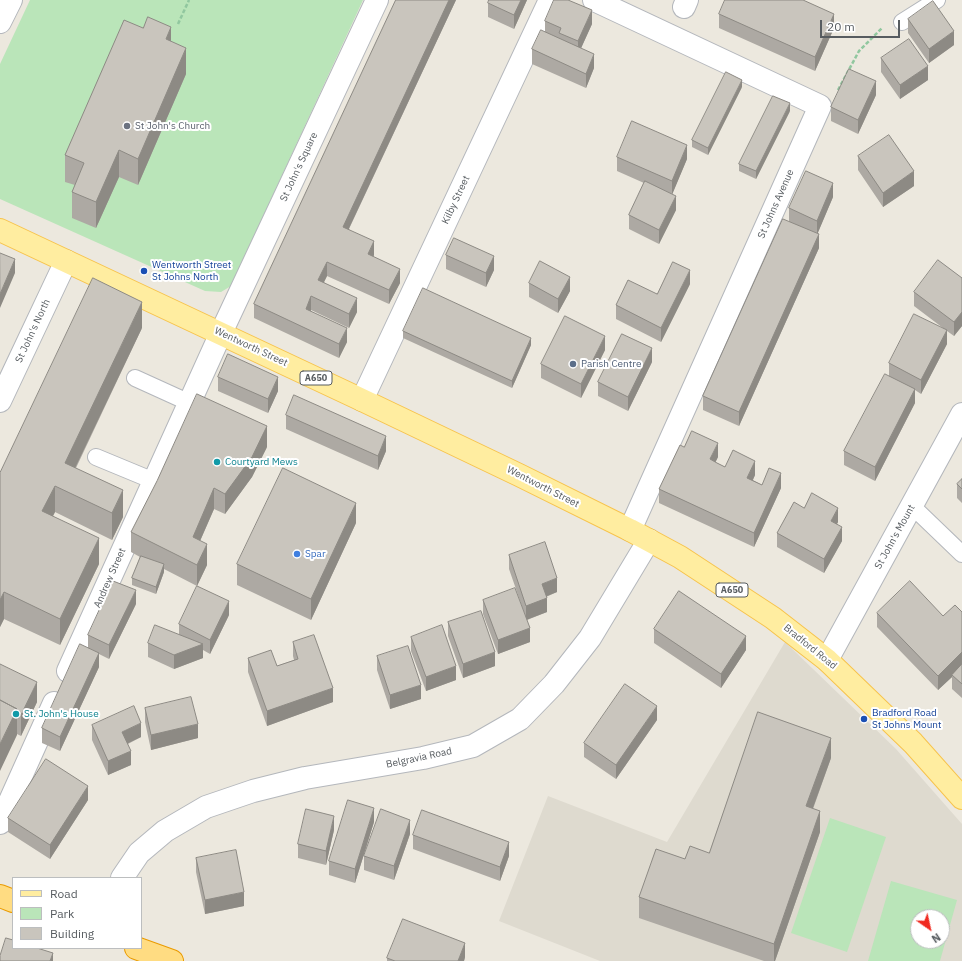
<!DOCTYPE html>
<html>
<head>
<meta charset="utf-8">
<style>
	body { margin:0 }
	#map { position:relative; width:962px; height:961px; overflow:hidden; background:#ece8de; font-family:"IBM Plex Sans",sans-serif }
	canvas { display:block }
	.legend { position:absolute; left:12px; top:877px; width:130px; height:72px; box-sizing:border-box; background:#fff; border:1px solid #bcbebf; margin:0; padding:5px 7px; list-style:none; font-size:12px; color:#575c60 }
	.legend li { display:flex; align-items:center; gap:8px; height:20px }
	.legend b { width:20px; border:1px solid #bcbebf }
	.north { position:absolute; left:910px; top:909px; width:40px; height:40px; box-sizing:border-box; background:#fff; border:1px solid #bcbebf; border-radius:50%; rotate:146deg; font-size:11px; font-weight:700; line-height:16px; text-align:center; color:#575c60 }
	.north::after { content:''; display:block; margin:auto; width:14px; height:18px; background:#f02a20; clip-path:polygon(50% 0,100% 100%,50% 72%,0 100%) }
	.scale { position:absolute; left:820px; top:20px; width:80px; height:18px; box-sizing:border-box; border:2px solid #575c60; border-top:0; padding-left:5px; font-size:12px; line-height:14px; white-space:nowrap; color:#575c60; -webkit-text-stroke:3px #fff; paint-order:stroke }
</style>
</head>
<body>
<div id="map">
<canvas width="962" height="961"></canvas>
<ul class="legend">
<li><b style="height:5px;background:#ffeda0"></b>Road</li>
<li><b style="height:11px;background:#bae5b9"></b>Park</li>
<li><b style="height:11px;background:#c9c5bd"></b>Building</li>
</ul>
<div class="north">N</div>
<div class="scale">20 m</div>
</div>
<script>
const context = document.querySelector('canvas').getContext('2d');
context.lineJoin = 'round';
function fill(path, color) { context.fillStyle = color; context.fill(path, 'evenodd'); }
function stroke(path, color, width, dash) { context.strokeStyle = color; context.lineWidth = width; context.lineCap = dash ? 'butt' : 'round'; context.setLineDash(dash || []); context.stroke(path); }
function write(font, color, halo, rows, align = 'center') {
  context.font = font + ' "IBM Plex Sans",sans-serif'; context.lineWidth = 4; context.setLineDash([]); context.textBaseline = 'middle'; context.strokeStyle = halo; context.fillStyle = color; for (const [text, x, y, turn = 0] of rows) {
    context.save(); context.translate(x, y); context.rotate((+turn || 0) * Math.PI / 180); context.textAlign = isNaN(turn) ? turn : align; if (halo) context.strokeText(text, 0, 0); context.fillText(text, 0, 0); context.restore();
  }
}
const education = new Path2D(`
	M785,642L896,749L962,824V961H600L499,921L548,796L667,842ZM918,917H942V941H918Z`);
const green = new Path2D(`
	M30,0H363L231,286L221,292L205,291L0,199V64Z
	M830,818L886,837L847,952L791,933Z
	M891,881L957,900L940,961H868ZM918,917H942V941H918Z`);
const path = new Path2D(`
	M178,24L189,0
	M838,90L859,51L882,28`);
const lane = new Path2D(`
	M902,22L937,0
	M135,378L190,403
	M96,457L154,481
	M912,506L962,554`);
const street = new Path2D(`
	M594,0L820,106L630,530
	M684,7L687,0
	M0,22L11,0
	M362,400L550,0
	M0,401L66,261
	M827,660L962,414
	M68,671L221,333L377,0
	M0,823L54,703
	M122,878L139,853L165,831L206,807L253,791L305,778L423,758L473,746L520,719L554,684L590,638L649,540`);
const primary = new Path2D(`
	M0,230L362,400L519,475L630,530L680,557L773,618L827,660L913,743L962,798`);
const highway = new Path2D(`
	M0,896L13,901
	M136,948L172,961`);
const wall = new Path2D(`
	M396,0H456L349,229L374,255L373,257L400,283L389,304L327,276L324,282L357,312L349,328L311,310V311L347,342L339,358L254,318V304Z
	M527,0L514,29L488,17V3Z
	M719,14L834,28L815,71L719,28Z
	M908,19L954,45L929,63L908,33Z
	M545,21L592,24L581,48L594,68L586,88L532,64V49L545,32Z
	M171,42L186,74L138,185L119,177L96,228L72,218V192L75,185L65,182V155Z
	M881,58L928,80L900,99L881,72Z
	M742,87L708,155L692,147V140Z
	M876,95L858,134L831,121V107Z
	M790,111L756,179L739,171V164Z
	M858,156L914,186L883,207L858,170Z
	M617,157L687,159L672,194L676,210L659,244L629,229V215L644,183L617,171Z
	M833,197L817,234L819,248L739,426L703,410V396L789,222V208Z
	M446,255L494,270L486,287L446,269Z
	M962,278V326L954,336L947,331V344L921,394L915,390V403L875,481L844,465V451L889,376V363L943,328L914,306V292Z
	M529,283L570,291L558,313L529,297Z
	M690,284L661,342L616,319V305Z
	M142,328L76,468L123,517L112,540L55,512L53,516L99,564L60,645L4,619L0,627V473Z
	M403,331L531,345L512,388L403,338Z
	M605,350L581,398L541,378V364Z
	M652,362L628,411L598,396V382Z
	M218,377L278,391L268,413L218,391Z
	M286,415L386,451L378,470L286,429Z
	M267,447L252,477L225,514L214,509L200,541L207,565L197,586L164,569V572L156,594L132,585V578L140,557L131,552V532Z
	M684,447L718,457L715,462L725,467L755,475L753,480L762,485L781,488L754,547L659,503V489Z
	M962,479V503L957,498V484Z
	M804,508L838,522L837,524L842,541L824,573L777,547V533Z
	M356,523L311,620L237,585V564Z
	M509,555L557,592L546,597L547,612L527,620L530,642L498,654L483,614V600L525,615L509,569Z
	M136,604L109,659L99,654V667L60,751L42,743V728L88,648V635Z
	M962,612V698L952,689V677L938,690L877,627V613L943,616Z
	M229,615L210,654L203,650V658L174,669L148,657V643L179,634V624Z
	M448,622L495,666L463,678L448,636Z
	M654,629L746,650L721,688L654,643Z
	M411,637L456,680L426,691L411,651Z
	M293,642L333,702L267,726L248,672V658L277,666L294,660L293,656Z
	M377,656L421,699L390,709L377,670Z
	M0,664L37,702L21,736L17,734V735Z
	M145,708L198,738L151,750L145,722Z
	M657,720L616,779L584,757V743Z
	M92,725L141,737L128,744L131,765L108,775L92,740Z
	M831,758L813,809L820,832L775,961H764L639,918V897L685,859L709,853Z
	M88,800L50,859L8,832V818Z
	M374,822L355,883L329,875V861Z
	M334,830L326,865L298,858V844Z
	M410,834L394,880L364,870V856Z
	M413,835L509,856L500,881L413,849Z
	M196,858L244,906L205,914L196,872Z
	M465,957L464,961H387V958Z`);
const shadedWall = new Path2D(`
	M449,0H456L343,241V227Z
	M521,0H527L514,29V15Z
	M592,10V24L578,55V41Z
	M834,14V28L815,71V57Z
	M171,27V54L166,39Z
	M954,31V45L929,63V49Z
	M186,48V74L138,185V159Z
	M594,54V68L586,88V74Z
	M928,66V80L900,99V85Z
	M742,80V87L708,155V148Z
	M876,81V95L858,134V120Z
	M790,103V111L756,179V171Z
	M687,145V159L672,195V181Z
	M119,150V177L96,228V202Z
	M914,171V186L883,207V193Z
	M833,183V197L817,235V221Z
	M676,196V210L659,244V230Z
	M819,234V248L739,426V412Z
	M374,241V255L368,268V254Z
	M494,256V270L486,287V273Z
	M15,259V273L0,308V294Z
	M327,262V276L318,294V280Z
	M400,269V283L389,304V290Z
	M690,270V284L661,342V328Z
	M570,277V291L558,313V299Z
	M311,296V310L306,323V309Z
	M357,298V312L349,328V314Z
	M142,302V328L65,489V463Z
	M962,312V326L954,336V322Z
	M347,328V342L339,358V344Z
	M947,330V344L921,394V380Z
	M605,336V350L581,398V384Z
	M531,338V345L512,388V381Z
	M652,348V362L628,411V397Z
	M278,377V391L268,413V399Z
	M915,389V403L875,481V467Z
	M267,426V447L252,477L225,514V494Z
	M386,436V451L378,470V456Z
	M718,443V457L710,474V459Z
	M755,461V475L747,492V478Z
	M781,473V488L754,547V533Z
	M55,486V512L42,537V511Z
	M214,488V509L193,557V537Z
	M123,490V517L112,540V513Z
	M356,503V523L311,620V599Z
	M838,508V522L831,535V521Z
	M842,527V541L824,573V559Z
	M99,538V564L60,645V619Z
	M207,544V565L197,586V565Z
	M164,564V572L156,594V587Z
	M557,578V592L542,598V584Z
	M136,590V604L109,659V645Z
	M4,592V619L0,627V600Z
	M547,598V612L526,620V606Z
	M229,601V615L210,654V640Z
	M530,628V642L498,654V640Z
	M746,636V650L721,688V674Z
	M203,644V658L174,669V655Z
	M495,652V666L463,678V664Z
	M962,652V667L952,675V677L938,690V676Z
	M99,653V667L60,751V737Z
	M456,666V680L426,691V677Z
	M37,682V702L21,736V715Z
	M421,685V699L390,709V695Z
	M333,688V702L267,726V711Z
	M657,706V720L616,779V765Z
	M17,709V735L0,771V744Z
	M141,723V737L122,746V732Z
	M198,724V738L151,750V735Z
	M831,738V758L806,827V806Z
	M131,751V765L108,775V761Z
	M88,786V800L50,859V845Z
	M374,808V822L355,883V869Z
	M820,811V832L775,961H774V944Z
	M334,816V830L326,865V851Z
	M410,820V834L394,880V866Z
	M509,842V856L500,881V867Z
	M244,892V906L205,914V900Z
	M465,943V957L464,961H458Z
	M53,953V961H50Z`);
const building = new Path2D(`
	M396,0H449L343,227L374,241L368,254L400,269L389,290L327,262L318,280L357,298L349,314L311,296L306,309L347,328L339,344L254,304Z
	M489,0H521L514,15L488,3Z
	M554,0H568L592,10L578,41L559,33L561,28L545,21Z
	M725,0H803L834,14L815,57L719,14Z
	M933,1L954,31L929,49L908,19Z
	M148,17L171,27L166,39L186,48L138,159L119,150L96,202L72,192L84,163L65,155L124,20L143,28Z
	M541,30L594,54L586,74L532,49Z
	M909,39L928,66L900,85L881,58Z
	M849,69L876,81L858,120L831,107Z
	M726,72L742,80L708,148L692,140Z
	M773,96L790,103L756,171L739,164Z
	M632,121L687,145L672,181L617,157Z
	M889,135L914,171L883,193L858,156Z
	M806,171L833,183L817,221L789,208Z
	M645,181L676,196L659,230L629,215Z
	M783,219L819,234L739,412L703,396Z
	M454,238L494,256L486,273L446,255Z
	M0,253L15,259L0,294Z
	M938,260L962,278V312L954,322L914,292Z
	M540,261L570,277L558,299L529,283Z
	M673,262L690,270L661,328L616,305L628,280L657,294Z
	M93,278L142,302L65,463L123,490L112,513L55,486L42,511L99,538L60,619L4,592L0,600V473Z
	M423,288L531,338L512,381L403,331Z
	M914,314L947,330L921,380L889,363Z
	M565,316L605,336L581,384L541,364Z
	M622,334L652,348L628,397L598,382Z
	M228,354L278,377L268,399L218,377Z
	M885,374L915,389L875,467L844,451Z
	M197,394L267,426L252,457L225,494L214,488L193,537L207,544L197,565L131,532L157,481Z
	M294,395L386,436L378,456L286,415Z
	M692,431L718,443L710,459L717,463L725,467L733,450L755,461L747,478L762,485L769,468L781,473L754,533L659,489L680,445L684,447Z
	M283,468L356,503L311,599L237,564Z
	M962,479V489L957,484Z
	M812,493L838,508L831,521L842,527L824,559L777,533L794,502L804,508Z
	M545,542L557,578L542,584L547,598L526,606L509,555Z
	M141,556L164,564L156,587L132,578Z
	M113,581L136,590L109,645L88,635Z
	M910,581L943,616L955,605L962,612V652L938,676L877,613Z
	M197,586L229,601L210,640L179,624Z
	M515,588L530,628L498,640L483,600Z
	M679,591L746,636L721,674L654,629Z
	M481,611L495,652L463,664L448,622Z
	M155,625L203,644L174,655L148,643Z
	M442,625L456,666L426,677L411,637Z
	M314,635L333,688L267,711L248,658L271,650L277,666L298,659L293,642Z
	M80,644L99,653L60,737L42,728Z
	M408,646L421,685L390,695L377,656Z
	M0,664L37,682L21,715L17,713V709L0,700Z
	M962,664V684L952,675Z
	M625,684L657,706L616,765L584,743Z
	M191,697L198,724L151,735L145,708Z
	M0,700L17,709L0,744Z
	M134,706L141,723L122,732L131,751L108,761L92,725Z
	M758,712L831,738L806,806L820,811L774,944L639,897L656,849L685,859L690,846L709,853Z
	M46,759L88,786L50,845L8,818Z
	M348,800L374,808L355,869L329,861Z
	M306,809L334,816L326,851L298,844Z
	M381,809L410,820L394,866L364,856Z
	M422,810L509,842L500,867L413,835Z
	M236,850L244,892L205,900L196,858Z
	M403,919L465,943L458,961H395L387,958Z
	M6,938L13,940V948H37L53,953L50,961H0V956Z`);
const markers = [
	[127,126,4,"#6b7280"],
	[144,271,4,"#1a4fb4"],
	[573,364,4,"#5c6f8a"],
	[217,462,4,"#0f9aa8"],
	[297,554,4,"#3f7fe0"],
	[16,714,4,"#0f9aa8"],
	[864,719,4,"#1a4fb4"]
];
const shields = [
	[316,378,32],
	[732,590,32]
];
const shieldNames = [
	["A650",316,378],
	["A650",732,590]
];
const worshipNames = [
	["St John's Church",135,126]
];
const streetNames = [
	["St John's Square",299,167,-65],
	["Kilby Street",456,200,-65],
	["St Johns Avenue",776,204,-66],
	["St John's North",33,331,-65],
	["Wentworth Street",251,347,25],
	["Wentworth Street",543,487,27],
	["St John's Mount",895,537,-61],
	["Andrew Street",110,578,-66],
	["Bradford Road",810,647,39],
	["Belgravia Road",419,758,-12]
];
const transitNames = [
	["Wentworth Street",152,265],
	["St Johns North",152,277],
	["Bradford Road",872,713],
	["St Johns Mount",872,725]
];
const serviceNames = [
	["Parish Centre",581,364]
];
const cultureNames = [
	["Courtyard Mews",225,462],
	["St. John's House",24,714]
];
const shopNames = [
	["Spar",305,554]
];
fill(education, '#dedacf');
fill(green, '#bae5b9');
stroke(lane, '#b4b7bc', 18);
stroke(street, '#b4b7bc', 24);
stroke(primary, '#f7c34c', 24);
stroke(highway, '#ea9b00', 24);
stroke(path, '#91c79f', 2.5, [4, 2]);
stroke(lane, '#fff', 16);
stroke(street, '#fff', 22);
stroke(primary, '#ffeda0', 22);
stroke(highway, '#ffdc82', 22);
fill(wall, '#ada9a3');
fill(shadedWall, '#8d8a84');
fill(building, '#c9c5bd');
stroke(building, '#8d8a84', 1);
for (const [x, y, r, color] of markers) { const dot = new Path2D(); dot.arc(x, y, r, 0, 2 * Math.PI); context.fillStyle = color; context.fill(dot); stroke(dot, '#fff', 1.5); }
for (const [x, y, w] of shields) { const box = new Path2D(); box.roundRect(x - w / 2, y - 7, w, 14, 3); context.fillStyle = '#fff'; context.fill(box); stroke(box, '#575c60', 1); }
write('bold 9px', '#575c60', null, shieldNames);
write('10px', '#5b616d', '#fff', worshipNames, 'left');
write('10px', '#575c60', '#fff', streetNames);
write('10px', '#164399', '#fff', transitNames, 'left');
write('10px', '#4e5e75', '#fff', serviceNames, 'left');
write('10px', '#0d838f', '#fff', cultureNames, 'left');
write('10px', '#366cbe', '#fff', shopNames, 'left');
</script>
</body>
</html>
